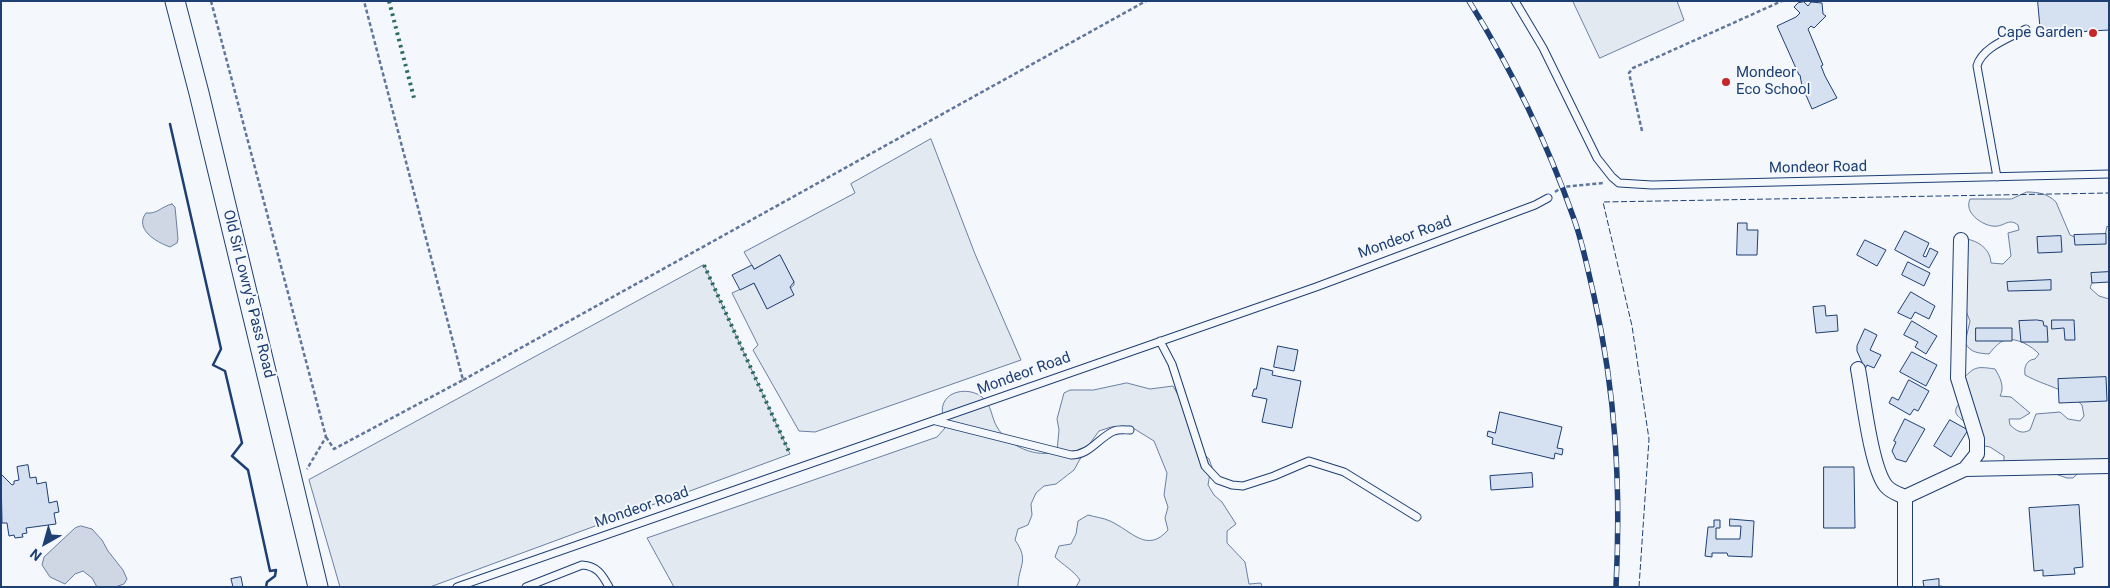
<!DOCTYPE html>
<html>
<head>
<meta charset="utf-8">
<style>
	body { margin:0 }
	#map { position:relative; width:2110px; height:588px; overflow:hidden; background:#f4f7fb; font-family:Roboto,sans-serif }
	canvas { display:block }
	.frame { position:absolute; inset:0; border:2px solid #1d3f73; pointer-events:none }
	.north { position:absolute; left:20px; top:518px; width:50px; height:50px; -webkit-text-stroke:4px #f4f7fb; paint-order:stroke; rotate:218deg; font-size:14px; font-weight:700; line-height:20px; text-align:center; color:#1d3f73 }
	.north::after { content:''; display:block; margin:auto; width:18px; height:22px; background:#1d3f73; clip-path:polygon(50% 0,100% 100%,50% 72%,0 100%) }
</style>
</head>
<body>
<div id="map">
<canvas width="2110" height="588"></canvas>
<div class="frame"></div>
<div class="north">N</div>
</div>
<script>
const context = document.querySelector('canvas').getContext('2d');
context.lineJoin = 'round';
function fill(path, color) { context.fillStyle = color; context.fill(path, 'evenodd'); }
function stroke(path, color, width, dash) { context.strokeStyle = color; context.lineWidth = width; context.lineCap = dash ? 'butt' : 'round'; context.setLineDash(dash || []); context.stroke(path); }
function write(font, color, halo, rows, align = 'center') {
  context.font = font + ' Roboto,sans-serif'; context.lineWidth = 4; context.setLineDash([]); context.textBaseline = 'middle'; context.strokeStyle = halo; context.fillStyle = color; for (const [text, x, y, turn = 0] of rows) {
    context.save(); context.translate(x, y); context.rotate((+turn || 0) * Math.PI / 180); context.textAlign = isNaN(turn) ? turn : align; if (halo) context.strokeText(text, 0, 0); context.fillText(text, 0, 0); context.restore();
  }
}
const green = new Path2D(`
	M1573,1H1677L1684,20L1600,58Z
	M931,139L975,254L1021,360L815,432L799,431L753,350L758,345L732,293L754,283L767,308L794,285V282L780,256L754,269L744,252L855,193L851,184Z
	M2027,192C2039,192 2048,194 2056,202L2070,235L2086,242L2105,236L2107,226L2109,228V273L2093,280L2090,288L2099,296L2109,299V465L2090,462L2073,478H2067L2041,469L2004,468V456L1990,447L1979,445C1976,439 1974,431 1969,426C1961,417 1947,414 1963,400L1961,381C1974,367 1975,366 1995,369C2000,377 2005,387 2000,396L2011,397L2030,413L2020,419H2009L2010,425C2016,430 2021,435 2030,430L2036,414L2060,412L2068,419L2080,421L2084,416L2082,405C2063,387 2047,387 2025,375C2024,367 2026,360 2035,359L2039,354C2032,346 2016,337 2005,340C1999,342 1993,349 1989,354C1978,353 1971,353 1965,343L1970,321L1966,311L1964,258L1954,246L1962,238C1976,240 1990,247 1991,263L2003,264L2011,256L2008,233L2019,230L2018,225C2008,217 2004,228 1992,226C1980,224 1964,212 1970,199H2011Z
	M704,265L790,454L430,587H340L309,480Z
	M1127,383L1150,389L1173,386L1185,407L1200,450L1209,459L1213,470L1210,473L1208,485L1214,495L1222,502L1236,524L1227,531V543L1245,562L1249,584L1261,583L1262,587H1076L1080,580C1073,570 1063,565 1055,557L1059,546L1071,544L1076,534L1078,521L1088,515C1095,517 1104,518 1110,521C1132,531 1147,554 1168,530L1165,518L1168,507L1164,495L1167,473L1154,441L1133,428L1111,427L1099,431L1085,450L1074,470L1056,484L1044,486L1036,493L1031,504L1032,515L1028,525L1018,529L1015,540C1030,561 1018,566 1018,587H674L647,538L937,437L945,428C944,421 941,411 943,405C948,389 971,388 982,397C992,405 991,417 997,427C1008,446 1037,459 1057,451L1059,430L1057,419L1064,393L1070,390H1093Z`);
const water = new Path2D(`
	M172,204L175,207L178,239L177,243L170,247C156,242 134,229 146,213C158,214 160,207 172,204Z
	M81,526L92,529L102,540L108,551L123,570L127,579L124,584L115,587H97L92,578L83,571L75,574L65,584L50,577L42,565L44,557L75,528Z`);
const building = new Path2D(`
	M2038,1H2109V30L2041,34Z
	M1804,2L1808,6L1811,2L1822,3L1823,14L1826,16L1814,28L1811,26L1808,29L1823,65L1821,66L1825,76L1837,98L1812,109L1802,86L1800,75H1799L1777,26L1796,17L1800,13L1794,7L1798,3Z
	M1738,223H1747V230H1758L1757,255H1737Z
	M1905,231L1929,243L1923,256L1926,257L1930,248L1938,252L1929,268L1895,250Z
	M2106,234V244L2075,245L2074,235Z
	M2061,236L2062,252L2038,253L2037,237Z
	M1865,240L1886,250L1877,266L1857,255Z
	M780,255L794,282L790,287L794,295L767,309L754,283L740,290L732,275L752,265L754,269Z
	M1908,262L1930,273L1924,286L1902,275Z
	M2109,272V282L2092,283L2091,273Z
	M2051,280V290L2008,291L2007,282Z
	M1911,292L1935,306L1929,319L1915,312L1911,319L1898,313Z
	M1825,306L1826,316L1837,315L1838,331L1816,333L1813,307Z
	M2037,320L2043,321L2044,326H2047L2048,342H2021L2019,321Z
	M2052,320H2074L2075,340H2065L2064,328L2052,329Z
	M1912,321L1937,336L1926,354L1915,347L1918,342L1904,335Z
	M1976,328H2012V341H1976Z
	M1865,329L1877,335L1870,350L1881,355L1874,368L1867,365L1865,369L1857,351V346Z
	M1278,346L1298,350L1294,371L1274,367Z
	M1912,352L1937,365L1926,386L1900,372Z
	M1261,368L1273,371L1272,375L1301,381L1292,428L1262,422L1267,399L1252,396L1254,389H1256Z
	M2106,377L2107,401L2059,403L2058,379Z
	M1909,380L1929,391L1918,411L1914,409L1910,415L1889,403L1892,397L1898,400Z
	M1500,412L1562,427L1557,448L1563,449L1562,455L1555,453L1554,459L1492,444L1493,438L1487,436L1488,431L1495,433Z
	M1905,419L1925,429L1906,462L1896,459L1892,451L1896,442L1894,441Z
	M1950,420L1968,430L1951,457L1934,446Z
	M28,465L30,478L36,477L37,484L46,482L49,503L57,501L59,512L54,513L56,524L26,528L27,533L22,534L23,537L15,538L14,535L9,536L7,523H2L1,474L12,485L14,484V481L19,480L17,467Z
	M1824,467H1854L1855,528H1824Z
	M1532,473L1533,487L1491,490L1490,476Z
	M2079,505L2083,567L2074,568L2075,574L2043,576V570L2034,571L2029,508Z
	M1730,519L1754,521L1752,557L1728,556L1727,553H1712V557L1705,556L1708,527H1714V520H1720V528H1716V539H1740L1741,526H1730Z
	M241,577L243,587H233L231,579Z
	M1939,579V586L1947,587H1924L1923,581Z`);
const path = new Path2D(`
	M211,1L326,437L307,469
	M1642,131L1629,73L1633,68L1782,1
	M1555,192L1562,187L1603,183
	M463,380L1146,1
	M326,437L334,449L463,380L364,1`);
const lane = new Path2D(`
	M1515,1L1543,48L1597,158L1612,177L1619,183L1652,185L2109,174
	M1997,177L1977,66C1982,47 2010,38 2026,29
	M1160,341L1172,364L1205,466L1218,480L1232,485L1243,486L1274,476L1309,461L1344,472L1417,517
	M936,421L1071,455C1090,455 1098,438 1114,431C1119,429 1125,430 1130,430
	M457,587L1316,287L1535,205L1548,198
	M526,587L582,565C597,566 602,574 609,587`);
const street = new Path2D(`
	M1858,369C1863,395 1871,468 1886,486C1891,492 1898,494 1905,497
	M1965,469L2109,466
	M1905,587V497L1965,469L1977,454V439L1958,378L1961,240`);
const secondary = new Path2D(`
	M175,1L199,93L318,587`);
const rail = new Path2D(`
	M1469,1C1512,70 1547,142 1574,219C1583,244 1588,271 1594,296C1616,395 1621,486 1616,587`);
const hedge = new Path2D(`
	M389,1L414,98
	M704,265L790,454`);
const fence = new Path2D(`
	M1639,587L1649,439L1632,326L1603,202L2109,193`);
const wall = new Path2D(`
	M170,124L221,349L213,365L225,371L242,443L232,456L248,470L270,571L276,570L275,576L267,582L266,587`);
const markers = [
	[2093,33,5,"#c62828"],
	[1726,82,5,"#c62828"]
];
const poiNames = [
	["Cape Garden",2083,33],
	["Mondeor",1736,73,"left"],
	["Eco School",1736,90,"left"]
];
const streetNames = [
	["Mondeor Road",1818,168,-1],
	["Mondeor Road",1405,238,-20],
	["Old Sir Lowry's Pass Road",248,294,76],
	["Mondeor Road",1024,374,-20],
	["Mondeor Road",642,508,-19]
];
fill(green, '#e3e9f0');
stroke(green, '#687fa3', 1);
fill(water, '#cfd7e4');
stroke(water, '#687fa3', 1);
fill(building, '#d5e0f0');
stroke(building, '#1d3f73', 1);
stroke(lane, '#1d3f73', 9);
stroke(street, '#1d3f73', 16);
stroke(secondary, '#1d3f73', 21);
stroke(path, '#5e769c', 2.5, [4, 2.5]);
stroke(lane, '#f4f7fb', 7);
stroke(street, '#f4f7fb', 14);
stroke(secondary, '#f4f7fb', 19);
stroke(rail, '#1d3f73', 5.5);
stroke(rail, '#f4f7fb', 4, [11]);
stroke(hedge, '#2c6c60', 4, [2.5, 4]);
stroke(fence, '#1d3f73', 1, [6, 2.5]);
stroke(wall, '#1d3f73', 2.5);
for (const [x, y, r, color] of markers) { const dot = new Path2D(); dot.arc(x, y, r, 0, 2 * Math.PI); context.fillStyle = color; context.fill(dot); stroke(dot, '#f4f7fb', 2); }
write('15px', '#1d3f73', '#f4f7fb', poiNames, 'right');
write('15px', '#1d3f73', '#f4f7fb', streetNames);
</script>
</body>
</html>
